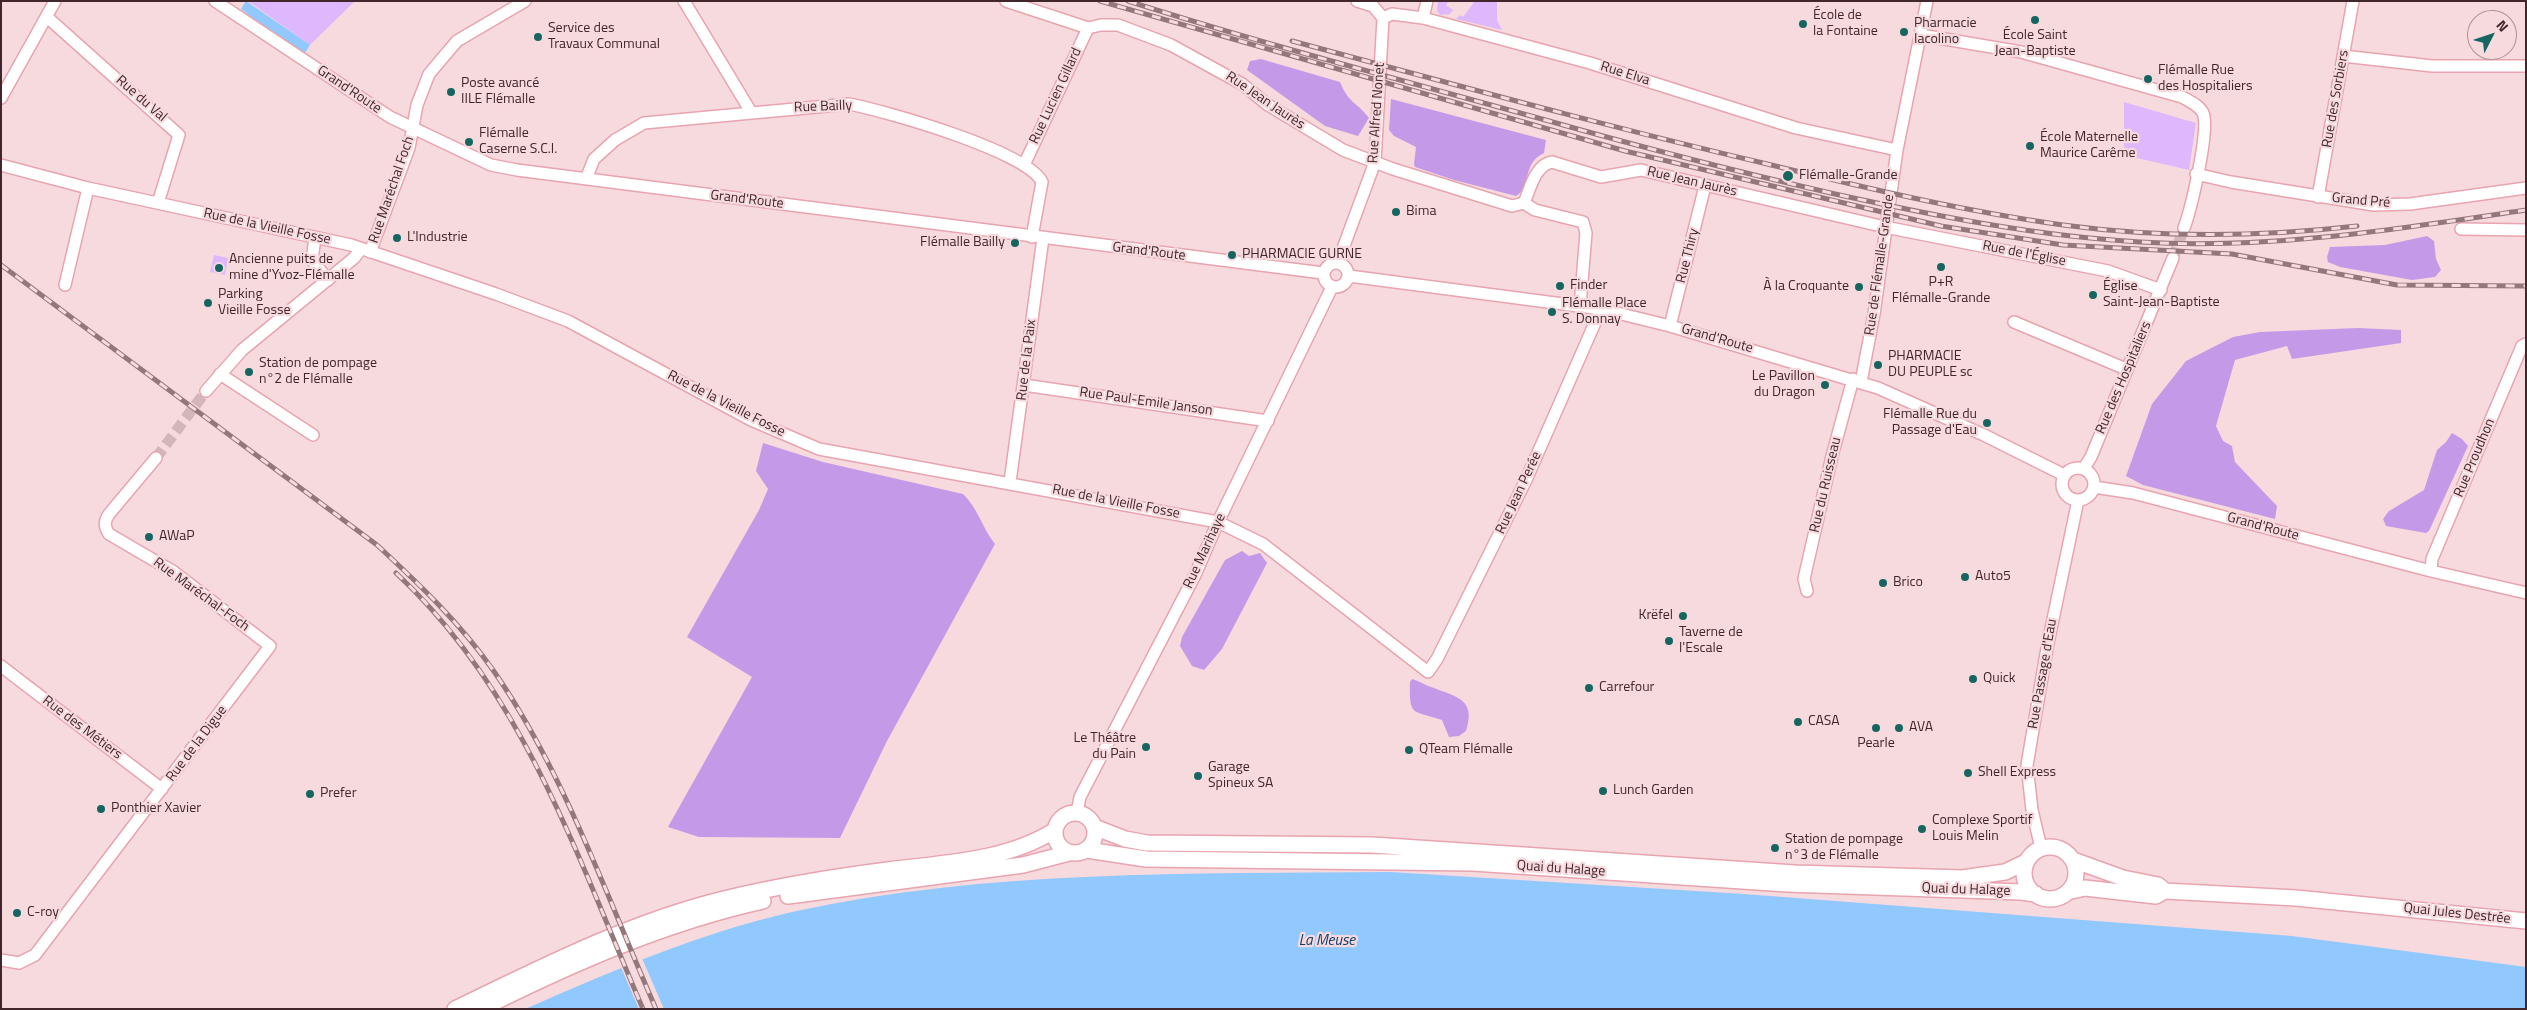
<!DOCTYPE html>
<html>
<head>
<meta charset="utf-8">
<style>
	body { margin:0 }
	#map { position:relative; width:2527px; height:1010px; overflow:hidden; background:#f7dade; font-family:"Titillium Web",sans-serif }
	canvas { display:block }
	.frame { position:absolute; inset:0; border:2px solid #41262b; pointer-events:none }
	.north { position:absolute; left:2467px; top:10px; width:50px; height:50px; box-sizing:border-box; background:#f7dade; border:1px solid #ae9296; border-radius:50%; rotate:49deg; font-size:14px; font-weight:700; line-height:20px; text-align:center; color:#41262b }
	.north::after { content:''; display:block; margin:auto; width:18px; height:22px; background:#176560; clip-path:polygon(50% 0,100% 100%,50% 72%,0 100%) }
</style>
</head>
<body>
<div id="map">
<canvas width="2527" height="1010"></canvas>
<div class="frame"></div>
<div class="north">N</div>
</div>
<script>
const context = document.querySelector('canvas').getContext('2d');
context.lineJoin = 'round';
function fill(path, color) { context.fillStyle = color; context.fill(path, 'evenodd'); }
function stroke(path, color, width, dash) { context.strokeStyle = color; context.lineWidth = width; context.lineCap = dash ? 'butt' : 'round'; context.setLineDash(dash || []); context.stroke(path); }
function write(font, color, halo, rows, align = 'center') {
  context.font = font + ' "Titillium Web",sans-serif'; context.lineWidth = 4.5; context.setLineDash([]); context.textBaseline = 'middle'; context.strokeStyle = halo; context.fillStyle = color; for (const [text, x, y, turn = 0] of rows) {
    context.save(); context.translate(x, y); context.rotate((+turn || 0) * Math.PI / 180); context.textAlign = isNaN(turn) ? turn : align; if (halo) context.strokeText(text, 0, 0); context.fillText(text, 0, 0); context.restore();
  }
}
const green = new Path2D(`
	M248,1H355L310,45Z
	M1438,1H1449L1446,5L1453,10L1450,14L1440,15L1437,11Z
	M1475,1H1497V20L1502,30L1456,19L1460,15L1463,17Z
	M2124,102L2196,123L2189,170L2124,155Z
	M214,255L228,258L225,275L210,272Z`);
const forest = new Path2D(`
	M1261,59L1340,82C1349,104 1356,101 1369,118L1358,136L1325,126L1247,70L1250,61Z
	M1391,99L1546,140L1544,153C1521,164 1533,186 1516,196L1454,180L1415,167L1414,164L1416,147L1394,136L1389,130Z
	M2427,236L2434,241L2436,259L2441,270L2435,277L2412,280L2340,267L2328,262L2327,257L2330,247L2385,245Z
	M2358,328L2401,330V343L2292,359L2287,346L2235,360L2216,426L2223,441L2232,446L2235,462L2277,506L2275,519L2143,485L2126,476L2152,404L2186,361L2233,337L2260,332Z
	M2452,433L2462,439L2468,446L2429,531L2426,533L2386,526L2383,519L2389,511L2424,490L2437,450L2446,442Z
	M763,443L823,462L963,494C978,508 982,528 995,544L887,741L840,838L699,837L668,827L752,677L687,637L759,510L768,489L756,471Z
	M1242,551L1249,556L1260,553L1267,563L1222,649L1204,670L1192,666L1180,646L1182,637L1225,560Z
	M1412,679C1420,681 1426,686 1434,688C1458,697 1476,700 1466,731L1459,736L1449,737L1442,720C1412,710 1409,717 1410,682Z`);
const water = new Path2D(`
	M246,1L310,45L303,56L241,9Z
	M1391,872L1744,894L2292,936L2526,967V1009H525C612,971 699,933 792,912C988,869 1192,874 1391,872Z`);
const pier = new Path2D(`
	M641,956L664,1009H639L620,965Z`);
const minorTunnel = new Path2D(`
	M2173,258L2184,228
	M156,458L206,391`);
const minor = new Path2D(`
	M215,1L390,117L491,165L517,170L1323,273
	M684,1L751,112
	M1006,1L1088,28L1101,25H1118L1171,45L1242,84L1268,105L1343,150L1393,169L1512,206L1524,203C1530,189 1535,165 1552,162L1601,177L1641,170L1885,227L2108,271L2161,290
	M1357,1L1373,6L1383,18L1392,14L1423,18L1590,63L1796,128L1897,150
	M47,17L179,135L158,203
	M1423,18L1427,1
	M1921,35L2021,52L2182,97C2189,101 2199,105 2203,113C2210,130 2191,209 2184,228
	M2343,56L2432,66H2526
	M1,98L55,1
	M1,165L88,188L351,245L496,294L568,321L751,420L819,449L1218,522L1263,544L1428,672L1437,659L1526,480L1601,309
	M1024,165L1088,28
	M2196,174L2231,182L2374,205L2410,204L2526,188
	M586,179L594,159L615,140L644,123L849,104C885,111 1027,151 1042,182L1032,237
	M2318,197L2353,1
	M1524,203L1535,210L1583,222L1586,233L1580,306
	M2461,229L2526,230
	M315,238L312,260L328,280
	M370,252L409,148L417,105L429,74L457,41L525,1
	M1338,262L1375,162L1383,18
	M1324 275a12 12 0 1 1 24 0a12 12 0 1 1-24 0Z
	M1349,276L1601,309L1670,326L1878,388L1984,435L2064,475
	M65,285L88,188
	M2014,322L2126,369
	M1670,326L1705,186
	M220,374L313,435
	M1861,382L1874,314L1897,150L1927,1
	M1024,385L1268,421
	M206,391L242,350L354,258L361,249
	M2062 484a16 16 0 1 1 32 0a16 16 0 1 1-32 0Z
	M2084,468L2091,457L2173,258
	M1010,482L1043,238
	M2094,487L2133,493L2431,571L2526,593
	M2431,571L2432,559L2522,346L2526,344
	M1807,591L1804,579L1832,456L1853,379
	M1,666L162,789
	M1077,813L1080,797L1195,575L1218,522L1332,287
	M2041,848L2032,810L2027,765L2047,648L2078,500
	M1,960L19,963L35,955L270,646L174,572L109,534C104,526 104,522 109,514L156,458`);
const major = new Path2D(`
	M1055 833a20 20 0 1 1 40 0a20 20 0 1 1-40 0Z
	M1094,827L1125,839L1147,843L1372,845L1795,873L1962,878L2005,872L2026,862
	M2024 873a26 26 0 1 1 52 0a26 26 0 1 1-52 0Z
	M1087,850L1146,859L1473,863L1787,884L2021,892L2036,894
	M2073,860L2123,878L2158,885L2165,891
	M2067,892L2085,888L2156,896L2165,891L2296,898L2526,921
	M788,896L1023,865L1069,853
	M455,1009C542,967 630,922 724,899C778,886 833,877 888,870C943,863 1007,861 1055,830
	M481,1009C571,964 664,923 763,901`);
const rail = new Path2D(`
	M1100,1L1625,151L1941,226L2063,245L2232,254L2397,285L2526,286
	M1128,1C1267,45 1409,82 1549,121C1644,148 1739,172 1835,194C1936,216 2036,236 2140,242C2269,250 2398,229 2526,210
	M1292,41C1449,83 1605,126 1763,163C1862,187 1962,211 2063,225C2160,238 2260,237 2357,226
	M1,265L377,545C419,584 460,623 493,670C563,770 607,897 656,1009
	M396,573C523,691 576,854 643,1009`);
const markers = [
	[2035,20,5,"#176560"],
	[1803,24,5,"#176560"],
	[1904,32,5,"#176560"],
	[538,37,5,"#176560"],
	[2148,79,5,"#176560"],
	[451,92,5,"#176560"],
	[469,142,5,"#176560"],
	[2030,146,5,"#176560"],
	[1788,176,6,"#176560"],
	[1396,212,5,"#176560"],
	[397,238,5,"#176560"],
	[1015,243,5,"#176560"],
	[1232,255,5,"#176560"],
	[1941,267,5,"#176560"],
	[219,268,5,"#176560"],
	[1560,286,5,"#176560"],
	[1859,287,5,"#176560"],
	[2093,295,5,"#176560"],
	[208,303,5,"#176560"],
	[1552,312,5,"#176560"],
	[1878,365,5,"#176560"],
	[249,372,5,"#176560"],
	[1825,385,5,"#176560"],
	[1987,423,5,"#176560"],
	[149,537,5,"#176560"],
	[1965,577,5,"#176560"],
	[1883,583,5,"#176560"],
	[1683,616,5,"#176560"],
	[1669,641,5,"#176560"],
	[1973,679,5,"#176560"],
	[1589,688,5,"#176560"],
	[1798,722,5,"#176560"],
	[1876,728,5,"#176560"],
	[1899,728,5,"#176560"],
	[1146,747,5,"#176560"],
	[1409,750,5,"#176560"],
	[1968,773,5,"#176560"],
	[1198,776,5,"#176560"],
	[1603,791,5,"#176560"],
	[310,794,5,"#176560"],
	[101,809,5,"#176560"],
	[1922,829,5,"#176560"],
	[1775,848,5,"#176560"],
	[17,913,5,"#176560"]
];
const poiNames = [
	["École de",1813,16],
	["la Fontaine",1813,32],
	["Pharmacie",1914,24],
	["Iacolino",1914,40],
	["Service des",548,29],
	["Travaux Communal",548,45],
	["École Saint",2035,36,"center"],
	["Jean-Baptiste",2035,52,"center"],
	["Flémalle Rue",2158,71],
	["des Hospitaliers",2158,87],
	["Poste avancé",461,84],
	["IILE Flémalle",461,100],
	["Flémalle",479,134],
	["Caserne S.C.I.",479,150],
	["École Maternelle",2040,138],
	["Maurice Carême",2040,154],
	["Flémalle-Grande",1799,176],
	["Bima",1406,212],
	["L'Industrie",407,238],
	["Flémalle Bailly",1005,243,"right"],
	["PHARMACIE GURNE",1242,255],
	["Ancienne puits de",229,260],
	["mine d'Yvoz-Flémalle",229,276],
	["P+R",1941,283,"center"],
	["Flémalle-Grande",1941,299,"center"],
	["Finder",1570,286],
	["À la Croquante",1849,287,"right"],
	["Église",2103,287],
	["Saint-Jean-Baptiste",2103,303],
	["Parking",218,295],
	["Vieille Fosse",218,311],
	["Flémalle Place",1562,304],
	["S. Donnay",1562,320],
	["PHARMACIE",1888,357],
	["DU PEUPLE sc",1888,373],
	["Station de pompage",259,364],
	["n°2 de Flémalle",259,380],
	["Le Pavillon",1815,377,"right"],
	["du Dragon",1815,393,"right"],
	["Flémalle Rue du",1977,415,"right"],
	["Passage d'Eau",1977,431,"right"],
	["AWaP",159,537],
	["Auto5",1975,577],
	["Brico",1893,583],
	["Krëfel",1673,616,"right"],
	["Taverne de",1679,633],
	["l'Escale",1679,649],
	["Quick",1983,679],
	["Carrefour",1599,688],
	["CASA",1808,722],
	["AVA",1909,728],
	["Le Théâtre",1136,739,"right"],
	["du Pain",1136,755,"right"],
	["Pearle",1876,744,"center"],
	["QTeam Flémalle",1419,750],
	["Garage",1208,768],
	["Spineux SA",1208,784],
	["Shell Express",1978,773],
	["Lunch Garden",1613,791],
	["Prefer",320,794],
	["Ponthier Xavier",111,809],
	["Complexe Sportif",1932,821],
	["Louis Melin",1932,837],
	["Station de pompage",1785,840],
	["n°3 de Flémalle",1785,856],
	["C-roy",27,913]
];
const streetNames = [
	["Rue Elva",1625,74,17],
	["Grand'Route",349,90,34],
	["Rue Lucien Gillard",1056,96,-65],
	["Rue du Val",141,99,41],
	["Rue des Sorbiers",2336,99,-80],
	["Rue Jean Jaurès",1265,101,34],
	["Rue Bailly",823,107,-2],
	["Rue Alfred Nonet",1377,113,-86],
	["Rue Jean Jaurès",1692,182,13],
	["Rue Maréchal Foch",392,190,-71],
	["Grand'Route",747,200,7],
	["Grand Pré",2361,201,5],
	["Rue de la Vieille Fosse",267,227,12],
	["Grand'Route",1149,252,7],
	["Rue de l'Église",2024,254,11],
	["Rue Thiry",1688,256,-76],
	["Rue de Flémalle-Grande",1880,265,-82],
	["Grand'Route",1717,339,16],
	["Rue de la Paix",1027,360,-83],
	["Rue des Hospitaliers",2124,378,-67],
	["Rue Paul-Emile Janson",1146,402,8],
	["Rue de la Vieille Fosse",726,404,27],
	["Rue Proudhon",2475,458,-67],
	["Rue du Ruisseau",1826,485,-77],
	["Rue Jean Perée",1519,493,-65],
	["Rue de la Vieille Fosse",1116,502,11],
	["Grand'Route",2263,527,15],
	["Rue Marihaye",1205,551,-65],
	["Rue Maréchal-Foch",201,595,36],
	["Rue Passage d'Eau",2043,674,-80],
	["Rue des Métiers",82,728,37],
	["Rue de la Digue",197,744,-53],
	["Quai du Halage",1561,869,4],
	["Quai du Halage",1966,890,2],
	["Quai Jules Destrée",2457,914,6]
];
const waterNames = [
	["La Meuse",1327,941]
];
fill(green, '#ddb8fd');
fill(forest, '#c49ae8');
fill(water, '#91c8fd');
fill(pier, '#f7dade');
stroke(minorTunnel, '#d3b6ba', 11, [11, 5.5]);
stroke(minor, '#e8a4af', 14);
stroke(major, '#e8a4af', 18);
stroke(minor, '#fff', 11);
stroke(major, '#fff', 15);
stroke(rail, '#93777b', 5);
stroke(rail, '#f7dade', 3, [9]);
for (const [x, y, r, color] of markers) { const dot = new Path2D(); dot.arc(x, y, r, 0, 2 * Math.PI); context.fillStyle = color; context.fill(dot); stroke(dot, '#f7dade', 2); }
write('14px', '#41262b', '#f7dade', poiNames, 'left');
write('14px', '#41262b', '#f7dade', streetNames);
write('italic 15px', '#0a3e68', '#f7dade', waterNames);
</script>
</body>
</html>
